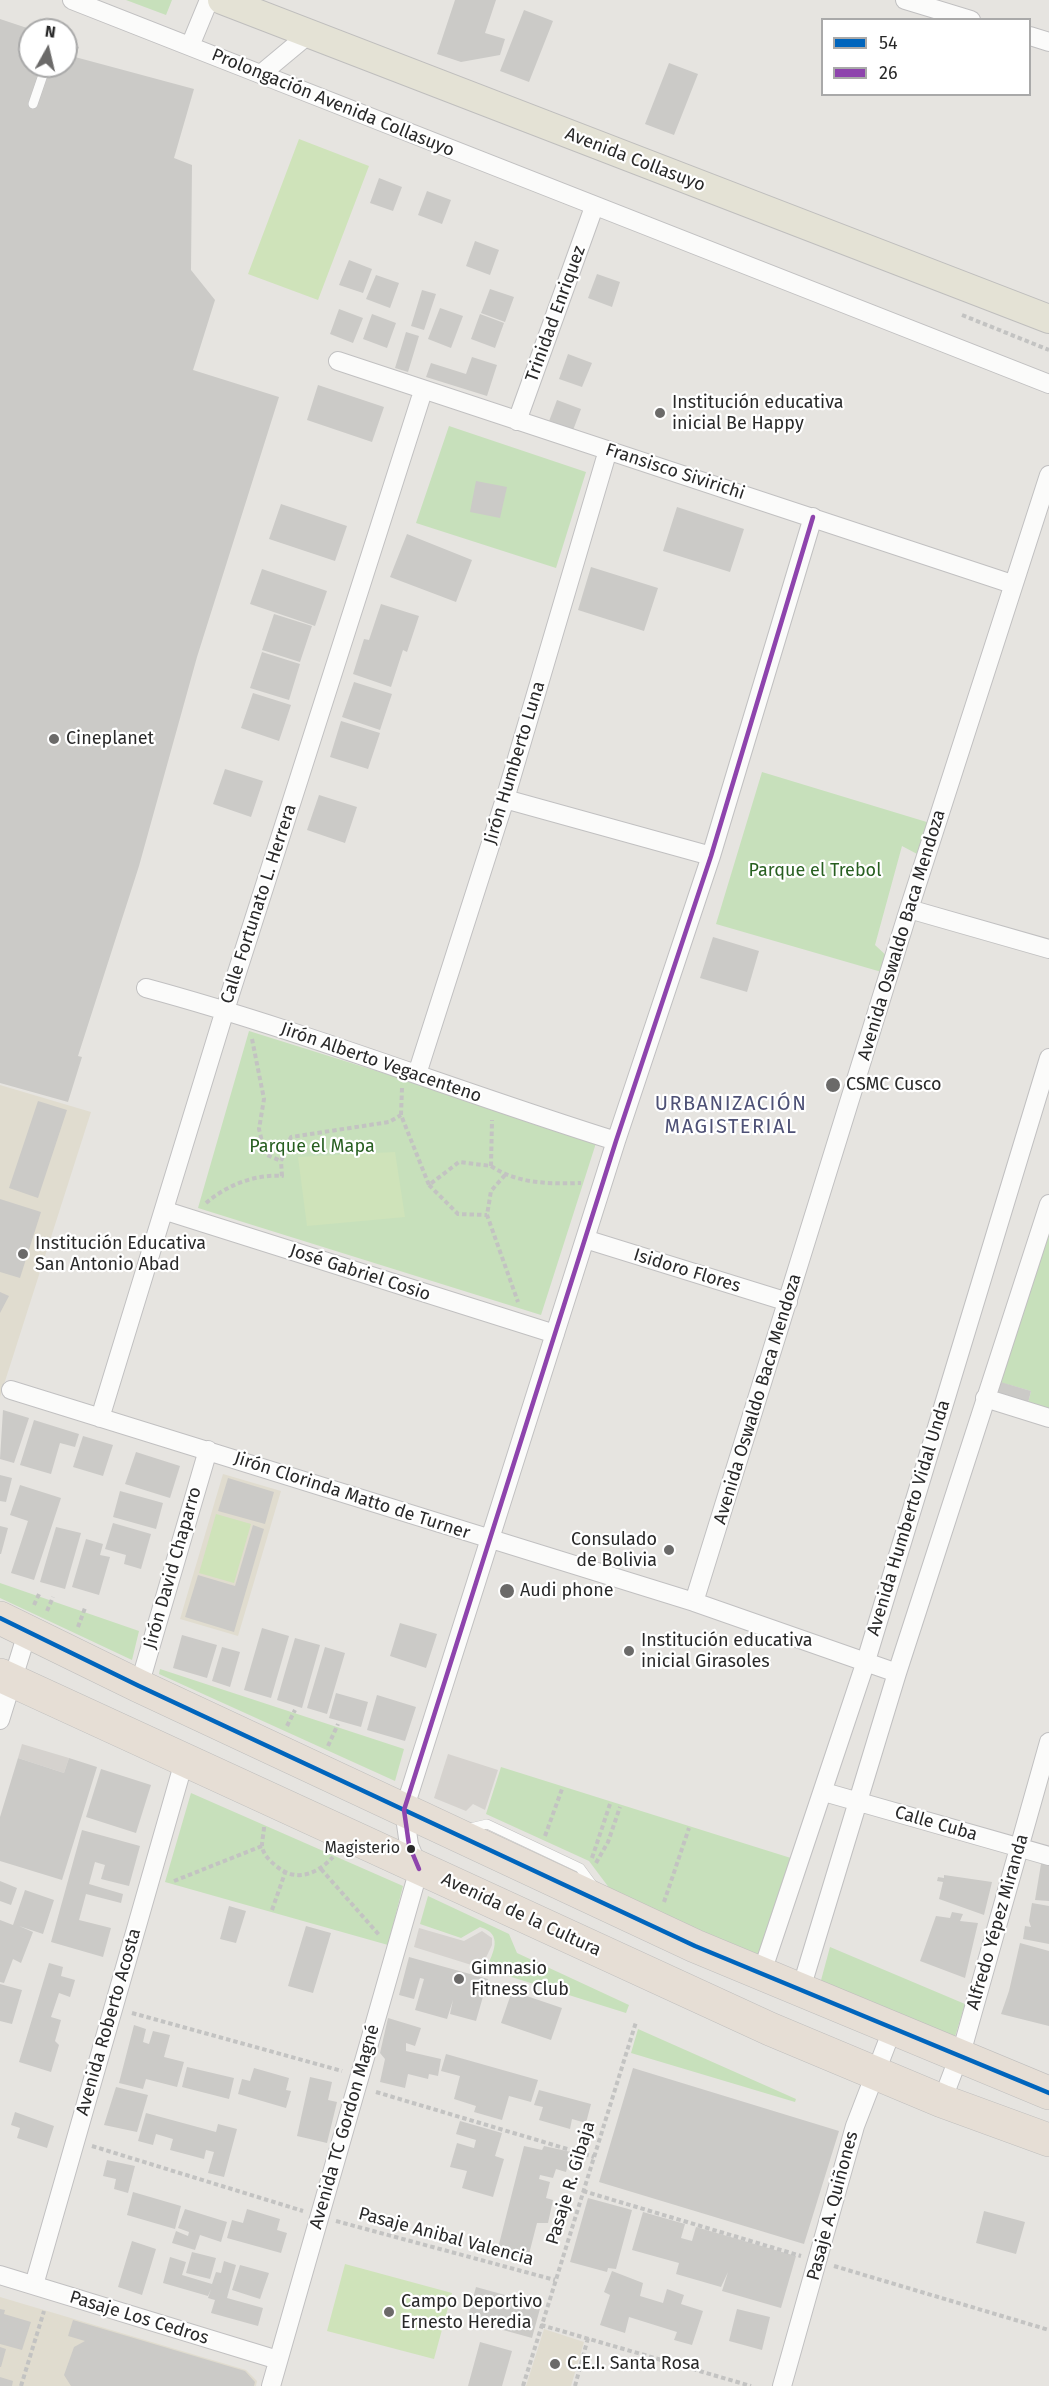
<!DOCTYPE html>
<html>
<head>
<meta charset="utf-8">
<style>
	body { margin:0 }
	#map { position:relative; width:1049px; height:2386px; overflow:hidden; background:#e6e4e0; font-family:"Fira Sans",sans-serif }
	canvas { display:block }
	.legend { position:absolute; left:821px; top:18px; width:210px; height:78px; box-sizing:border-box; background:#fff; border:2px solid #a9a9a9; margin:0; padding:8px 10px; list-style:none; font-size:18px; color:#292929 }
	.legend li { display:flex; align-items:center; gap:12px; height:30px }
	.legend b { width:30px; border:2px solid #a9a9a9 }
	.north { position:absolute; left:18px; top:18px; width:60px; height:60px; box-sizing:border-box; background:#fff; border:2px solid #a9a9a9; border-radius:50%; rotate:8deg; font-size:16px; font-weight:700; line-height:24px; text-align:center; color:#292929 }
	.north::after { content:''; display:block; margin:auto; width:21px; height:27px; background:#6b6a69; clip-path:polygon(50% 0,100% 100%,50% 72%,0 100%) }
</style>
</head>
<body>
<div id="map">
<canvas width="1049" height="2386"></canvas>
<ul class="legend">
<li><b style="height:8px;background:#0065bd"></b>54</li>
<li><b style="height:8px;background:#8e44ad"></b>26</li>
</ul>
<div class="north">N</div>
</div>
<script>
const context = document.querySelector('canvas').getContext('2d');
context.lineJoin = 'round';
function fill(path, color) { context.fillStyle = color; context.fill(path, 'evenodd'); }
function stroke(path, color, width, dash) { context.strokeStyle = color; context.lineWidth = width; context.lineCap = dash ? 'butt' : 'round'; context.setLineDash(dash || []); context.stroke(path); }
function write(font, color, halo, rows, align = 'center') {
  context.font = font + ' "Fira Sans",sans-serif'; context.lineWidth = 4.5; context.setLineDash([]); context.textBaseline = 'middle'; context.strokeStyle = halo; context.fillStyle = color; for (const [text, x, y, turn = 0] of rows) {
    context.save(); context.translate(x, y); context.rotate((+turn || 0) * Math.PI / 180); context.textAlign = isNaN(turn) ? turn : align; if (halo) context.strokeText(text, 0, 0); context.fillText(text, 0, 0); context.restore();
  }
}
const education = new Path2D(`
	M0,1085L91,1112L0,1397Z
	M223,1474L281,1491L238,1636L180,1619Z
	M0,2297L246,2370L257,2381L256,2386H0Z
	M544,2329L584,2342L571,2386H526Z`);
const green = new Path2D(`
	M126,0H172L166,15Z
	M449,426L586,472L556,568L416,523Z
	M762,772L930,823L919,855L902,846L875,945L889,958L885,973L716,924Z
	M249,1031L597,1140L541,1315L198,1208Z
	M1049,1233V1409L1028,1403L1031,1391L999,1382Z
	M0,1583L139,1631L132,1660L0,1598Z
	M160,1669L404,1749L395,1781L159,1674Z
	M501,1767L794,1859L763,1961L610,1889L589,1861L486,1814Z
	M191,1793L403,1886L388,1945L165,1882Z
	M428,1896L509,1934L517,1953L629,2005L626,2013L486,1969C493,1953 504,1934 480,1927L461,1938L420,1924Z
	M830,1947L965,2004L954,2040L820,1984Z
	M638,2029L796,2099L795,2102L631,2053Z`);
const pitch = new Path2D(`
	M299,139L369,166L318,300L248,274Z
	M395,1152L405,1217L307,1226L298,1157Z
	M216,1514L251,1524L234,1583L199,1573Z
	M345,2264L452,2293L434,2359L327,2331Z`);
const plaza = new Path2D(`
	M22,1744L69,1758L64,1773L18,1758Z
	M448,1754L498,1770L485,1810L473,1804L466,1811L434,1798Z
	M419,1928L464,1941L482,1931L492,1938V1945L481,1968L414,1947Z`);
const building = new Path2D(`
	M455,0H496L485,33L505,39L500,55L461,62L437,54Z
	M524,10L553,21L529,82L500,71Z
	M0,19L30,29V66H66V43L79,47L75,57L194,89L174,158L192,165L191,270L215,300L193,370L279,397L197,657L139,866L78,1056L82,1057L68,1102L0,1083Z
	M669,63L698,74L674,135L645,124Z
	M379,178L402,187L393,211L370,203Z
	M427,191L451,200L442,224L418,215Z
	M475,241L499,250L490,275L466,266Z
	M349,260L372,269L363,293L339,285Z
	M597,274L620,282L612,307L588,298Z
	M376,275L399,283L390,308L366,299Z
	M490,289L514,297L505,322L481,313Z
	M422,290L436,294L424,330L411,326Z
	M440,308L463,316L451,348L428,339Z
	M339,309L363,318L353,343L330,334Z
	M372,314L396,323L387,348L363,339Z
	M480,314L504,323L495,348L471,339Z
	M406,332L419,336L408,372L395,368Z
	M568,354L592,363L582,387L559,379Z
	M472,357L497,365L487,396L426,377L431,363L466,374Z
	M318,385L384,407L372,442L307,420Z
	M557,400L581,409L572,433L548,424Z
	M476,481L507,487L500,518L470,512Z
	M281,504L347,526L335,561L269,539Z
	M677,507L744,529L730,572L663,551Z
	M407,534L472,560L456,602L390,577Z
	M591,567L658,588L644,631L578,610Z
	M262,569L327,591L315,626L250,604Z
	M381,604L419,616L407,652L403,650L391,687L353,674L364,639L369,640Z
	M274,614L312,626L300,662L262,650Z
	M262,652L300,664L289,700L250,688Z
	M354,682L392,694L380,730L342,717Z
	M253,693L291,705L279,741L241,728Z
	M341,721L380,733L368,769L330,757Z
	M225,769L263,781L251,817L213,804Z
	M319,795L357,807L345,843L307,830Z
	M713,937L759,951L747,992L700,978Z
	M38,1101L67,1110L38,1198L9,1188Z
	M0,1199L41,1212L20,1278L0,1272Z
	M0,1292L9,1296L0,1313Z
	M994,1380L1031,1391L1028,1403L990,1392Z
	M3,1410L29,1418L14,1463L0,1459Z
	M34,1420L79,1434L75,1447L60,1443L51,1474L20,1465Z
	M83,1436L113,1445L103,1476L73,1467Z
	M136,1452L180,1466L170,1498L125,1484Z
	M0,1475L12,1478L6,1502L0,1501Z
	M228,1478L274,1492L265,1524L218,1511Z
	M20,1485L61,1498L34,1580L11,1573L28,1521L10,1515Z
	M120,1491L163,1503L156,1529L113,1517Z
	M113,1523L151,1534L141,1569L124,1564L126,1555L105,1549Z
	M253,1525L264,1529L234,1632L185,1617L198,1575L235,1586Z
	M0,1526L8,1528L1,1554H0Z
	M56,1527L81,1533L65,1589L40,1582Z
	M86,1539L103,1544L100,1555L110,1557L99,1595L72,1587Z
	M400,1623L437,1634L426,1668L390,1656Z
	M262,1628L289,1636L271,1698L244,1690Z
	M182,1635L217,1645L207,1678L173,1668Z
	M295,1638L320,1645L302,1708L277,1700Z
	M222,1647L240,1652L230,1687L212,1681Z
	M325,1647L345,1653L327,1714L307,1708Z
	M336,1693L368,1702L361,1727L329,1718Z
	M377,1695L416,1707L405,1741L367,1730Z
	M18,1758L64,1773L69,1758L97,1767L62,1880L0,1861V1817Z
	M101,1769L151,1785L136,1833L86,1817Z
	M82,1830L140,1846L129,1886L101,1879L105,1865L95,1862L89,1884L123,1894L121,1903L86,1894L79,1920L111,1928L103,1957L51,1942Z
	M1042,1858L1049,1861V1901L1035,1900Z
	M944,1875L992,1882L984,1915L939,1899L943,1882L937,1881L938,1877L944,1878Z
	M0,1881L17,1888L11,1905L0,1901Z
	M25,1890L54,1900L43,1934L19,1926L33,1932L21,1963L13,1959L4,1983L0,1982V1920L13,1925Z
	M1032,1903L1049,1906V1944L1023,1939L1025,1926L1031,1927L1029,1921Z
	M229,1906L246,1911L236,1943L220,1939Z
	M952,1912L963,1914L960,1921L978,1923L965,1978L920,1961L936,1916L950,1918Z
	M306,1926L331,1933L313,1993L288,1986Z
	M1020,1943L1049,1951V2026L1001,2014L1009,1991Z
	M409,1957L488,1979L476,2021L450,2014L453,2000L447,2019L415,2010L424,1979L420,1978L414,1999L399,1995Z
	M49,1963L63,1967L61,1976L75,1980L70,1997L59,1993L51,2017L61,2020L55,2041L59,2045L51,2072L19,2062Z
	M0,1984L22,1990L12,2024L0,2021Z
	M512,1991L562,2008L551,2040L501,2023Z
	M388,2018L421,2028L415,2046L406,2043V2051L441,2059L438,2076L429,2074L428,2079L408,2074L405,2088L380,2082L385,2059L380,2053Z
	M134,2025L146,2029L143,2042L149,2044L153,2031L170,2035L164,2057L184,2062L177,2087L146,2079L143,2089L119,2083Z
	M446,2054L538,2080L531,2102L509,2096L502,2120L474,2112L476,2106L454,2099L460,2076L441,2071Z
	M187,2067L234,2078L229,2099L182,2087Z
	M254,2068L289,2078L286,2090L291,2091L286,2108L238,2094L242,2079L250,2081Z
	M633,2068L839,2131L804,2244L599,2182Z
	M310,2077L332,2082L328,2100L337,2102L327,2143L297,2136Z
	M116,2087L148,2095L137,2132L104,2125Z
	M539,2090L591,2104L586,2123L572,2119L570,2129L539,2120L543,2107L534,2105Z
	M15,2112L54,2126L47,2148L17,2138L20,2128L11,2125Z
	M146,2113L216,2132L218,2124L237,2129L224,2177L208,2173L214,2152L206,2150L204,2159L170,2150L173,2139L156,2134L153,2145L138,2141Z
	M460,2121L502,2133L495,2156L504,2159L493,2197L462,2188L467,2171L450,2167L457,2143L474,2148L476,2140L456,2134Z
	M524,2146L542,2150L544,2146L571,2152L566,2172L556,2169L553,2178L540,2175L539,2179L550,2182L546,2198L553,2200L548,2223H537L529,2254L516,2250L513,2260L496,2256Z
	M107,2160L135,2166L128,2193L114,2189L116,2179L103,2176Z
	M133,2192L181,2206L175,2229L127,2215Z
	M588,2198L632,2210L616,2269L608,2268L607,2272L570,2262Z
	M185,2209L227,2222L221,2242L200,2235L195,2250L172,2243L176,2231L188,2236L189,2232L178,2228Z
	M247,2209L280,2219L277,2230L287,2233L281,2253L227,2238L232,2220L243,2223Z
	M984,2211L1025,2222L1016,2254L976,2243Z
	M643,2212L685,2224L681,2238L692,2241L696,2227L796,2256L781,2308L722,2291L728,2272L721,2287L676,2274L679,2263L632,2250Z
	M132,2241L156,2249L142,2295L118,2287Z
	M192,2252L216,2258L210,2279L186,2273Z
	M170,2257L186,2262L182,2275L212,2284L216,2272L221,2273L224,2261L236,2265L227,2298L263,2308L258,2326L211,2313L215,2300L208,2298L211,2289L208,2296L163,2283Z
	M240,2265L269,2273L260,2299L232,2290Z
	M612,2271L643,2283L640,2296L663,2303L667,2289L684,2295L681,2304L703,2311L692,2345L674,2340L677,2332L629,2317L625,2333L600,2325L610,2295L604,2292Z
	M476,2287L541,2305L532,2338L467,2320Z
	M0,2309L5,2310L4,2314L31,2322L22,2350L0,2344Z
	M737,2309L770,2317L762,2350L729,2341Z
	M73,2320L245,2371L255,2382L254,2386H71L64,2375L74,2347L85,2341L68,2336Z
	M480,2342L512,2351L502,2386H468Z
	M0,2347L6,2349L1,2367H0Z
	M0,2377L13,2381L12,2386H0Z`);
const path = new Path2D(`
	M962,315L1049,350
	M252,1039L264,1099L259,1129L265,1154L281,1161L291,1137L389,1122L401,1115
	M402,1088L401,1115L429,1185L459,1162L491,1166L492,1120
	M491,1166C518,1184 549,1184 581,1183
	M505,1175L491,1191L487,1215L518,1302
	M429,1185L458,1214L487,1215
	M206,1203C227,1185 255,1174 282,1176L281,1161
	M34,1605L40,1592
	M47,1611L53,1597
	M78,1627L85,1608
	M287,1726L295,1710
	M328,1746L338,1724
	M264,1827C264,1832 262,1840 262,1846C263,1854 269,1860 275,1865C295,1883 316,1875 333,1857
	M545,1836L562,1789
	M592,1858L610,1804
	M596,1863L608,1842L620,1807
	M321,1869L380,1936
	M174,1881L262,1846
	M664,1902L689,1828
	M272,1910L285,1873
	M132,2013L342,2071
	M376,2092L594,2157
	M92,2146L303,2211
	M583,2191L801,2256
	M336,2221L555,2280
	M834,2266L1049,2330
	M541,2325L751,2386
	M21,2386L44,2311
	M523,2386L636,2022
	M575,2386L588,2338`);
const lane = new Path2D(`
	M33,104L46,66
	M466,1829L487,1824L580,1868L594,1887`);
const street = new Path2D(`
	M72,0L1049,384
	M905,0L971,20
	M1030,36L1049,42
	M190,46L209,0
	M261,74L309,34
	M338,361L1012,584
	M517,421L594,207
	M505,799L711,856
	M909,909L1049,949
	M146,988C305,1031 459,1092 616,1141
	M417,1074L505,799L608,450
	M166,1211L555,1334
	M585,1239L788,1302
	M11,1390L694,1602L897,1673
	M985,1398L1049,1418
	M100,1418L225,1010L423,391
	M694,1602L909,909L1049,475
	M139,1686L208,1450
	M0,1720L28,1630
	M824,1792L1049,1856
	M761,1975L866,1661L1049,1058
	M800,1992L897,1673L1049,1204
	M942,2101L964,2043L1049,1742
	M0,2275L278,2360
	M34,2285L185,1758
	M271,2386L419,1869L409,1845L404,1810L616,1141L711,856L813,517
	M782,2386L855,2126L892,2030`);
const primary = new Path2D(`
	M222,0L1049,319`);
const highway = new Path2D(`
	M0,1618L139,1686L695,1946L1049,2093
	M0,1675L770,2029L942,2101L1049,2140`);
const bus1 = new Path2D(`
	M0,1618L139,1686L695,1946L1049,2093`);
const bus2 = new Path2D(`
	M419,1869L409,1845L404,1810L616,1141L711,856L813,517`);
const markers = [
	[660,413,6,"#6b6a69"],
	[54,739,6,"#6b6a69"],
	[833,1085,8,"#6b6a69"],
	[23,1254,6,"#6b6a69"],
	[669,1550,6,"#6b6a69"],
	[507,1591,8,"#6b6a69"],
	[629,1651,6,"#6b6a69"],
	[411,1849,5,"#292929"],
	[459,1979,6,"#6b6a69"],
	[389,2312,6,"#6b6a69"],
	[555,2364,6,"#6b6a69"]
];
const busNames = [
	["Magisterio",400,1849]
];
const streetNames = [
	["Prolongación Avenida Collasuyo",333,103,22],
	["Avenida Collasuyo",635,160,21],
	["Trinidad Enriquez",556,314,-70],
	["Fransisco Sivirichi",675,472,18],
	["Jirón Humberto Luna",515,763,-73],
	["Calle Fortunato L. Herrera",259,904,-72],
	["Avenida Oswaldo Baca Mendoza",902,935,-73],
	["Jirón Alberto Vegacenteno",381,1063,19],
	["Isidoro Flores",687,1271,17],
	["José Gabriel Cosio",360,1273,18],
	["Avenida Oswaldo Baca Mendoza",758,1399,-73],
	["Jirón Clorinda Matto de Turner",352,1496,18],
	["Avenida Humberto Vidal Unda",909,1518,-73],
	["Jirón David Chaparro",173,1568,-74],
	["Calle Cuba",936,1824,16],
	["Avenida de la Cultura",521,1915,25],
	["Alfredo Yépez Miranda",998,1922,-74],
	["Avenida Roberto Acosta",109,2022,-74],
	["Avenida TC Gordon Magné",345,2127,-74],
	["Pasaje R. Gibaja",571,2183,-73],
	["Pasaje A. Quiñones",833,2206,-75],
	["Pasaje Anibal Valencia",446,2237,15],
	["Pasaje Los Cedros",139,2318,17]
];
const poiNames = [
	["Institución educativa",672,403],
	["inicial Be Happy",672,424],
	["Cineplanet",66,739],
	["CSMC Cusco",846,1085],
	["Institución Educativa",35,1244],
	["San Antonio Abad",35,1265],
	["Consulado",657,1540,"right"],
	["de Bolivia",657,1561,"right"],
	["Audi phone",520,1591],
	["Institución educativa",641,1641],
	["inicial Girasoles",641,1662],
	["Gimnasio",471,1969],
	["Fitness Club",471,1990],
	["Campo Deportivo",401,2302],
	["Ernesto Heredia",401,2323],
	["C.E.I. Santa Rosa",567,2364]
];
const parkNames = [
	["Parque el Trebol",815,871],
	["Parque el Mapa",312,1147]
];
const neighbourhoodNames = [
	["URBANIZACIÓN",731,1104],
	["MAGISTERIAL",731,1127]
];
fill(education, '#e0dccf');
fill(green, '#c7e0bb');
fill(pitch, '#cfe3ba');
fill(plaza, '#d5d2ce');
fill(building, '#cbcac7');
stroke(lane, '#c1c0c1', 10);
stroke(street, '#c1c0c1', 20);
stroke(primary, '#bfbebd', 30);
stroke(highway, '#bfbebd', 34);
stroke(path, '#c3c3c2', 4, [4.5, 3]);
stroke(lane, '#fbfbfa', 9);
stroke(street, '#fbfbfa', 18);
stroke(primary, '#e4e2d5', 28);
stroke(highway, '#e6ded5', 33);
stroke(bus1, '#0065bd', 4.5);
stroke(bus2, '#8e44ad', 4.5);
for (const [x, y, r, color] of markers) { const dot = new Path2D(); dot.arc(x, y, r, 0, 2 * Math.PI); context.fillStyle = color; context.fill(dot); stroke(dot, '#fff', 2); }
write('16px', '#292929', '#fff', busNames, 'right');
write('18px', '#292929', '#fff', streetNames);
write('18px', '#292929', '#fff', poiNames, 'left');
write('18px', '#275f20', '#fff', parkNames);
context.letterSpacing = '1.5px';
write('20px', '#4e5176', '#fff', neighbourhoodNames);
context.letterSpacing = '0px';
</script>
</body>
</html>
